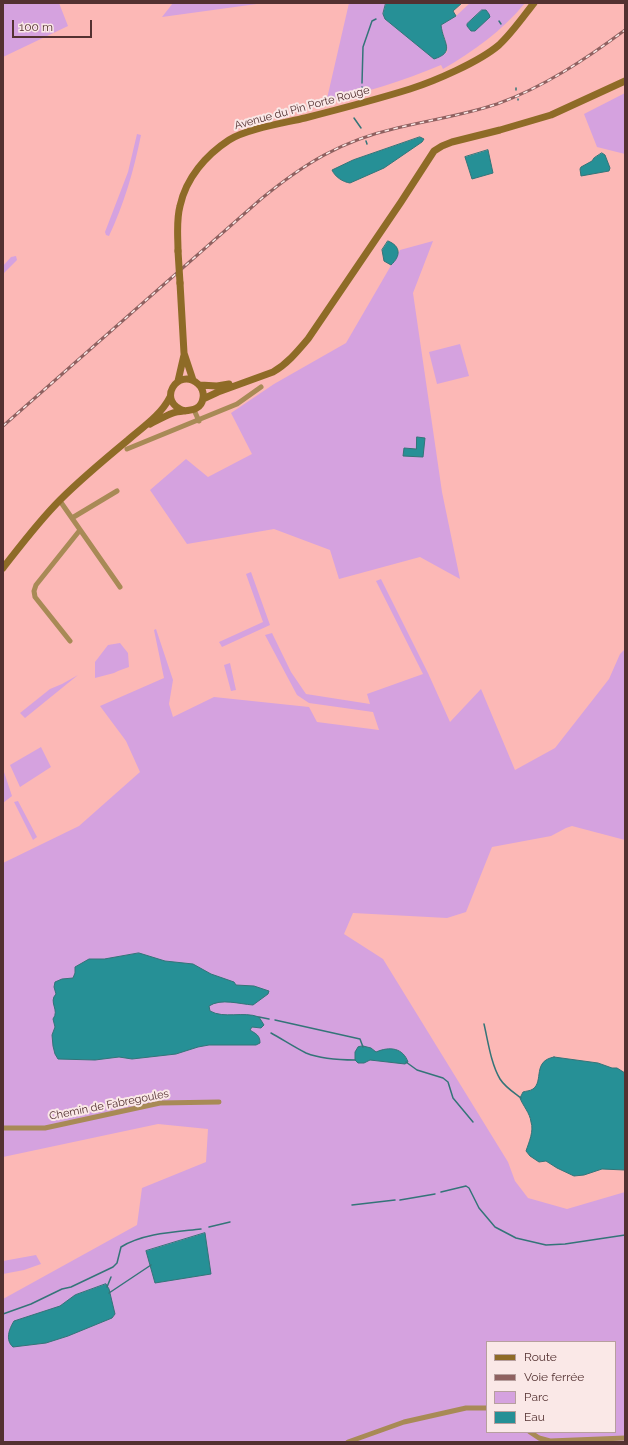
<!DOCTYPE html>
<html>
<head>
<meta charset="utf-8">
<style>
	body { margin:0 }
	#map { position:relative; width:628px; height:1445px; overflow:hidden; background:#fcb8b6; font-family:Raleway,sans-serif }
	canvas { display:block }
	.frame { position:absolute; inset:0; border:4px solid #533131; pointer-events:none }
	.legend { position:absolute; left:486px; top:1341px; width:130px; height:92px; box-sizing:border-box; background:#fae8e7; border:1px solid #b79f9e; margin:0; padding:5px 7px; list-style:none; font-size:12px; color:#533131 }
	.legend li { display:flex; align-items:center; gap:8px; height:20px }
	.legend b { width:20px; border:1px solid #b79f9e }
	.scale { position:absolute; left:12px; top:20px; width:80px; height:18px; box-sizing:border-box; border:2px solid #533131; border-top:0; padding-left:5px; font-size:12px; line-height:14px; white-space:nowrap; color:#533131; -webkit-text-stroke:3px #fae8e7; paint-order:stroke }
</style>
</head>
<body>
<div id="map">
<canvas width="628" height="1445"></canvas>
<div class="frame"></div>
<ul class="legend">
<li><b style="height:5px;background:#8e6b27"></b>Route</li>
<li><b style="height:5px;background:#8f6160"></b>Voie ferrée</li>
<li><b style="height:11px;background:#d5a2df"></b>Parc</li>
<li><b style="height:11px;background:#269096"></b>Eau</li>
</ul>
<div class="scale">100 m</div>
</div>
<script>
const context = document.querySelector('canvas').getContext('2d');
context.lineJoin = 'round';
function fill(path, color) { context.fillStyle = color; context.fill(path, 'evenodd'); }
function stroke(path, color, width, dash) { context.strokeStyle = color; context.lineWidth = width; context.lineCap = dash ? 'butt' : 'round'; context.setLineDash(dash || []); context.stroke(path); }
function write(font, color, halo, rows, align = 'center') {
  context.font = font + ' Raleway,sans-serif'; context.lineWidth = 4; context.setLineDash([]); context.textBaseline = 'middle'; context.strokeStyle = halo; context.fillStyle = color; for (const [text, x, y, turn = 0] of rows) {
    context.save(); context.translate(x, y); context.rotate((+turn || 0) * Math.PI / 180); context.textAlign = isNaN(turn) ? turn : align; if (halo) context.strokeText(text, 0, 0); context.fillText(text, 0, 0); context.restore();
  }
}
const green = new Path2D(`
	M3,3H59L68,26L3,57Z
	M173,3H264L162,17Z
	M349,3H386L383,14L447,53C449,45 442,34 441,25L456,16L470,3H525C502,31 474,51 443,69L441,65C403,81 365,92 326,103Z
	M625,93V154L597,147L584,114Z
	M137,134L141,135C134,170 124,204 109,236L106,235L105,232L128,172Z
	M433,241L413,293L442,492L460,579L420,557L339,579L330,550L274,529L187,544L150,490L186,459L208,477L252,454L231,413L274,384L346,343L400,250Z
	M16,256L17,260L3,274V266L11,257Z
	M460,344L469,376L437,384L429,352Z
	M251,572L270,625L222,647L219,642L263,622L246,574Z
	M381,579L428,673L450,722L481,689L515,770L555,748L609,679L620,654L625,649V840L572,826L566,828L551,836L492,847L466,912L447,918L353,913L344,934L383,959L508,1162L515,1181L528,1198L567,1209L625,1192V1442H3V1299L137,1225L142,1188L206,1162L208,1129L158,1124L3,1157V863L79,826L140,772L126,741L100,706L164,678L154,630L156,629L173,680L169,704L173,717L214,697L309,707L317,722L379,730L373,712L309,703L297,695L265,635L272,633L291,672L306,694L370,704L367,694L423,674L376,581ZM487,1342H615V1432H487Z
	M120,643L128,653L129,667L118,671L114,673L95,678V662L108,645Z
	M230,663L236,690L231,691L224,665Z
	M78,675L25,718L20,713L50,689L62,684Z
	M41,747L51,767L20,787L10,765Z
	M3,769L12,796L3,803Z
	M18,801L37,837L33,840L14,802Z
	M36,1255L41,1264L24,1270L3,1274V1261Z`);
const water = new Path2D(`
	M386,3H462L453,11L456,16L441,25C443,43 456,52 434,59L385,19L383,14Z
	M482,10H486L489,14L490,17L475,31H471L467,26V24Z
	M420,137L424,139L422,142L384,168L350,183C343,182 335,177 332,170L353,160Z
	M488,150L493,173L472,179L465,157Z
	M602,153L605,155L610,168L609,171L581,176L580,169L581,167L592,161L594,158Z
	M388,241C401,246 401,256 391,265L384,261L382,250Z
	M417,437L425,438L423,457L403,456L404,448L416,449Z
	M139,953L165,961L193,964L211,974L234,982L236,985L254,986L269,991L268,994L253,1005C239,1004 221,998 209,1006L210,1011C224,1019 243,1011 259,1017L264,1025L261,1028L252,1027L250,1030C256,1034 260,1035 260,1043L256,1045H209L198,1047L176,1054L132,1059L119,1057L95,1060L58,1059L55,1054L53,1046L52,1035L55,1027L53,1019C60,1010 48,1002 56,994L54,987L55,982L62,979L73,978L75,973V967L89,959H104Z
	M363,1046L371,1048L376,1052C390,1046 403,1048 408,1062L405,1064L370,1060L364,1063H358L355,1060V1052L358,1047Z
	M554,1057L598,1063L612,1068H617L625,1073V1170L602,1169L584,1175L574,1176L557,1168L546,1161L539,1162L530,1156L526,1151C529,1142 534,1131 531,1122C530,1113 523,1106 520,1098L523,1092C526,1091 530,1091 533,1089C544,1081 532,1061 554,1057Z
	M205,1233L211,1274L155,1283L146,1251Z
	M106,1284L109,1289L115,1314L112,1318L68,1336L46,1343L13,1347C5,1340 9,1329 14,1321L60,1306L75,1295Z`);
const stream = new Path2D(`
	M499,21L501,24
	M362,83L363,47L372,21L376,19
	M516,88V90
	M361,91L362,87
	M518,99V100
	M354,118L361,128
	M366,141L367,144
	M259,1017L269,1019
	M275,1020L360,1039L363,1047
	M484,1024C488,1041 491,1064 500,1079C505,1087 513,1092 521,1098
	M271,1033C282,1039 294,1047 306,1053C321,1059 338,1060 355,1060
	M406,1062L417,1070L443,1078L448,1082L453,1098L473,1122
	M441,1192L466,1186L469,1188L479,1208L495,1227L516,1238L546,1245L565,1244L625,1235
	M400,1200L435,1194
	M352,1205L395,1200
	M209,1227L230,1222
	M107,1287L111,1277
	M109,1293L151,1265
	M3,1314L31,1304L62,1289L71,1287L113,1267L117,1263L121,1247C144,1233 175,1232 201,1229`);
const street = new Path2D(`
	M194,410L199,421
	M127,449L237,404L261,387
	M60,501L120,587
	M72,518L117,491
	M70,641L35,597L34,591L36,585L80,530
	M3,1128H45L160,1103L219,1102
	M530,1432L539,1438L550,1441L625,1438
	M348,1442L404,1422L466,1408H487`);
const secondary = new Path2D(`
	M178,251C178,236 176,221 180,206C186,178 206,155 229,140C246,129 284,123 305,118C340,109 375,100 410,89C435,81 479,62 499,45C512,33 523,17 534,3
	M180,283L184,353L193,380
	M178,381L184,355
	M200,385L217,386L229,384
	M203,399L218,392L273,372C287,364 297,352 308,339L401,202L434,151L442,146L452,142L500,130L551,115L625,81
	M150,424C158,420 165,416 173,413C183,409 201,414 203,398C204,393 202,387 198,384C178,366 155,402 185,411
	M3,568C21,545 39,521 60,500C81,479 105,459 128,440C143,427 161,415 170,397`);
const rail = new Path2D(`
	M3,426L261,199C305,163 341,141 397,128C430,120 464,115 497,104C544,87 586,59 625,30`);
const secondaryBridge = new Path2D(`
	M178,251L180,283`);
const streetNames = [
	["Avenue du Pin Porte Rouge",302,108,-15],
	["Chemin de Fabregoules",109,1105,-11]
];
fill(green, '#d5a2df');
fill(water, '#269096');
stroke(water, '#347478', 1);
stroke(stream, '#347478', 1.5);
stroke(street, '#a88a56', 5);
stroke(secondary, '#8e6b27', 7);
stroke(rail, '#8f6160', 3);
stroke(rail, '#fae8e7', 1.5, [4.5]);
stroke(secondaryBridge, '#8e6b27', 7);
write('11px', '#533131', '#fae8e7', streetNames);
</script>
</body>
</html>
